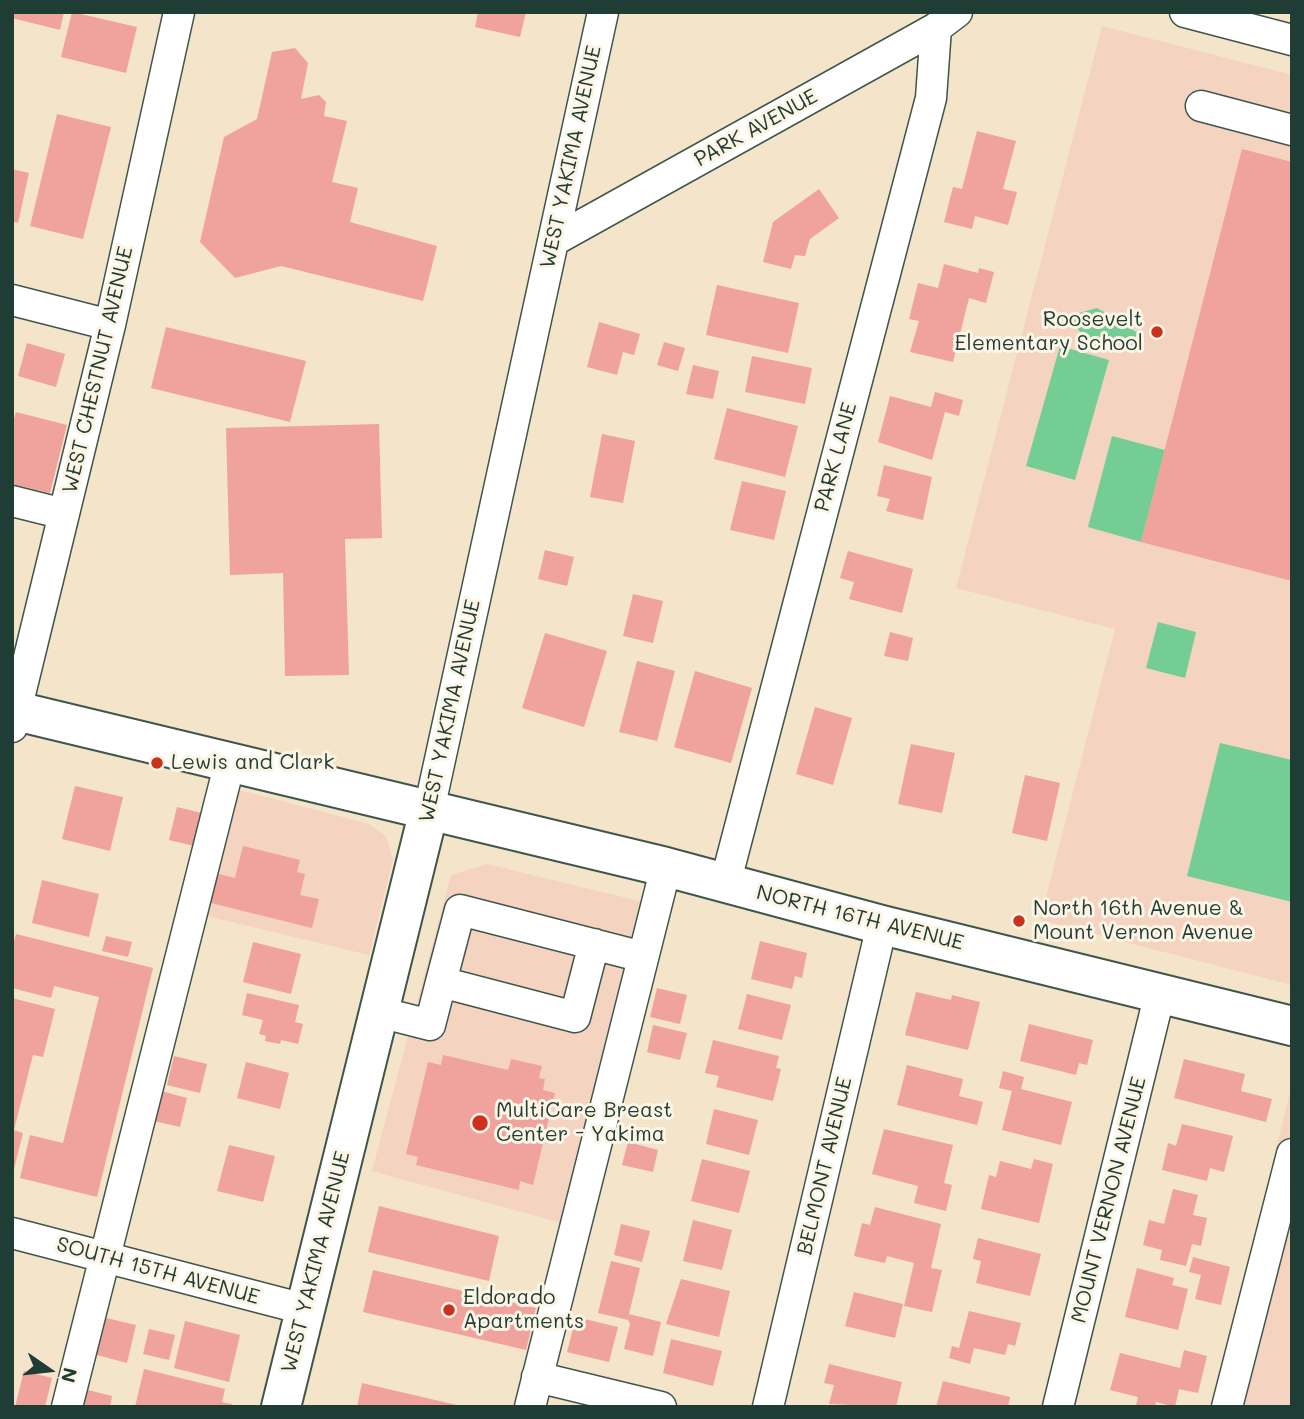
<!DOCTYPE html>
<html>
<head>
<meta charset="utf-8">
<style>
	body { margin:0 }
	#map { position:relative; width:1304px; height:1419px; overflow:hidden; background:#f4e4c9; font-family:Mali,sans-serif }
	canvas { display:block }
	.frame { position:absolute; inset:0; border:14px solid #1f3d34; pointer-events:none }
	.north { position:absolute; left:14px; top:1335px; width:70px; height:70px; -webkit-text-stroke:5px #fcf5e5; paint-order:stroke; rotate:104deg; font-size:19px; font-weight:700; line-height:28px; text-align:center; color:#1f3d34 }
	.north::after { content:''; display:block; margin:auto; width:24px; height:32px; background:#1f3d34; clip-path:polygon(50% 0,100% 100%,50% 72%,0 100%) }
</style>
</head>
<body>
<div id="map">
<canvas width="1304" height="1419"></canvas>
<div class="frame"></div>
<div class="north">N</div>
</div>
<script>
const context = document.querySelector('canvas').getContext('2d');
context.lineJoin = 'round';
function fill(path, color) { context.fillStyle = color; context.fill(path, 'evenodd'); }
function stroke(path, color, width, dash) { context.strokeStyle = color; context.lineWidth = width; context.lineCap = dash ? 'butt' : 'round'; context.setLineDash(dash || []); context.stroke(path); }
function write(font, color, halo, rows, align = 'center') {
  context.font = font + ' Mali,sans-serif'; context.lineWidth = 6; context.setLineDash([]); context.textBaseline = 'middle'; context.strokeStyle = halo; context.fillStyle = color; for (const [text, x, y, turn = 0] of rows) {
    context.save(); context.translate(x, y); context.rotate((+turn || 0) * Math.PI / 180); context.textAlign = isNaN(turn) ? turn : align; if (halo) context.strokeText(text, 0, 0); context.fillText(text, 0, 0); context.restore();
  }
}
const built = new Path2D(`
	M1102,26L1292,75V985L1040,920L1115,629L956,588Z
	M217,784L369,824L386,836L393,860L369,955L186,911Z
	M487,864L668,908L591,1231L372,1171L451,875Z
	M1292,1084V1407H1213Z`);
const green = new Path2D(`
	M1097,308L1108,314L1110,324H1122L1138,333L1132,345L1088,340L1073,324L1074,317L1079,313Z
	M1060,346L1109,360L1075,480L1026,466Z
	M1112,436L1165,450L1141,542L1088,527Z
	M1158,622L1196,632L1185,678L1146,668Z
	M1220,743L1292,760V902L1187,876Z`);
const building = new Path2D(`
	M12,12H64L60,30L12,18Z
	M72,12L137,27L126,73L61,57Z
	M478,12H526L520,37L475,27Z
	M295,48L308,63L301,99L319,95L326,102L324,116L347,121L332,182L358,188L350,222L437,246L423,301L281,266L235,278L200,242L224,137L257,119L272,52Z
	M57,114L111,127L83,239L30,226Z
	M977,131L1016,141L1003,189L1017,192L1008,225L975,216L972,229L944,222L953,187L962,189Z
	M1242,149L1292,162V581L1141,542Z
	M12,169L29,173L18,223L12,221Z
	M819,189L839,218L810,239L805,256L795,255L791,269L763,262L773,222Z
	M944,264L978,273L979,268L994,272L986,303L969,298L953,362L910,352L919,321L909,319L918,283L938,288Z
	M717,285L799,303L788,353L706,335Z
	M599,322L640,334L634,355L623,352L617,375L587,367Z
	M166,327L306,361L290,422L151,388Z
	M664,342L685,348L678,371L657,365Z
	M27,343L65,354L56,387L18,376Z
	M752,356L812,368L805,404L745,392Z
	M693,365L719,371L713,399L686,394Z
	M935,392L963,400L959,416L945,412L932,460L878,442L890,396L931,407Z
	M727,408L798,426L785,477L714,459Z
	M16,412L67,425L50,493L12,484V426Z
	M379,424L382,538L345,539L349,675L285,676L283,573L230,575L226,428Z
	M602,434L635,441L623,503L590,497Z
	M884,465L932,477L923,520L886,511L890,499L877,496Z
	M742,481L786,491L774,540L730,530Z
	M545,550L574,557L567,586L538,579Z
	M848,551L913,569L902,613L849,599L854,582L840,578Z
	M633,594L663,601L653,643L623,636Z
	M890,632L913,638L908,661L884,656Z
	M545,633L607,651L584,727L522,708Z
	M637,661L675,671L657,741L619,732Z
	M695,671L752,688L731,763L674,747Z
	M815,707L852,718L833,785L796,774Z
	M911,744L955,753L942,813L898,804Z
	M1025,775L1060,783L1047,841L1012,833Z
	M75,786L123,797L110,851L62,839Z
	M177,807L202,813L194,846L169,840Z
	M243,846L300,860L297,872L305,874L300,895L319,899L312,928L203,901L210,872L235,878Z
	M42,880L99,894L89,937L32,923Z
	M16,934L153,968L97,1197L20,1178L30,1135L63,1143L99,997L54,986L51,998L12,988V949Z
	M106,936L132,942L128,957L102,951Z
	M760,941L807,953L802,978L795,976L792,989L751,979Z
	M253,942L301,954L291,994L243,982Z
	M657,988L687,995L680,1024L650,1017Z
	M916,992L951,1000L952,995L980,1002L968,1050L905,1035Z
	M247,993L299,1005L295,1022L303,1024L298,1044L281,1040L280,1044L265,1041L266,1036L259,1034L263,1020L242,1015Z
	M747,994L791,1005L782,1040L738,1029Z
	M12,998L55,1009L43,1057L33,1055L14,1130L23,1133L13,1173Z
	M1029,1024L1093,1040L1087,1065L1079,1063L1076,1075L1020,1061Z
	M653,1025L687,1033L680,1060L647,1052Z
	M713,1040L779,1056L776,1068L781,1069L773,1101L716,1087L719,1076L705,1073Z
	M443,1055L508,1070L511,1059L542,1066L539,1078L545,1079L543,1090L555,1093L533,1185L520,1181L519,1190L416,1165L418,1157L406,1154L428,1062L441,1065Z
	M174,1056L207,1064L200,1093L167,1085Z
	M1184,1059L1245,1074L1241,1091L1272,1099L1266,1122L1174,1098Z
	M246,1062L289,1073L280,1109L237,1098Z
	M907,1065L963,1079L959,1096L983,1102L977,1125L897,1105Z
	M1003,1071L1024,1077L1021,1089L1072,1102L1061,1145L1002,1130L1012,1091L999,1088Z
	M161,1091L187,1098L180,1127L154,1121Z
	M714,1109L758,1120L749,1155L706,1144Z
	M1182,1124L1233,1136L1224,1172L1210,1168L1207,1181L1162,1170L1168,1143L1176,1146Z
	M884,1129L953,1145L944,1183L952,1185L946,1211L914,1203L918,1186L872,1174Z
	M628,1142L658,1150L653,1172L622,1165Z
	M229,1145L275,1156L263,1202L217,1191Z
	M702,1159L750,1171L739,1213L691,1201Z
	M1034,1159L1053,1164L1039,1223L981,1209L989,1175L996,1177L1000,1161L1031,1169Z
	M1173,1189L1198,1195L1193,1215L1207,1218L1201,1246L1192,1244L1186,1266L1160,1260L1162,1250L1143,1245L1149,1220L1164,1224Z
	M379,1206L499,1236L489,1281L368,1252Z
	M875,1207L941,1224L931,1268L942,1270L932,1312L904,1306L914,1263L887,1256L885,1263L854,1256L862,1223L870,1225Z
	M693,1220L732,1230L722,1270L683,1261Z
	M621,1224L650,1231L642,1262L614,1255Z
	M978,1238L1041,1254L1030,1296L976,1283L981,1261L973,1259Z
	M1193,1257L1230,1267L1221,1305L1195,1299L1201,1275L1189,1272Z
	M611,1261L640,1268L629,1314L661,1322L653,1356L624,1349L630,1324L628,1320L598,1313Z
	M1137,1268L1174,1278L1172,1285L1188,1289L1178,1330L1125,1317Z
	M373,1270L536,1308L526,1350L363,1312Z
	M681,1279L730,1291L719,1337L666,1324Z
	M854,1292L903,1304L895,1338L845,1326Z
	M969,1311L1021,1323L1015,1346L1008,1344L1005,1355L974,1348L970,1364L949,1358L952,1346L959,1348Z
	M102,1317L136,1325L127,1363L93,1354Z
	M576,1317L618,1327L609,1362L567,1352Z
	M185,1321L240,1335L229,1382L174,1368Z
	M149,1329L175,1335L169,1360L143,1354Z
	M671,1339L722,1351L713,1386L663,1373Z
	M1184,1350L1207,1356L1198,1393L1179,1389L1175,1407L1156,1402L1155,1407L1136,1405L1138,1397L1110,1390L1120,1353L1180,1368Z
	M829,1364L902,1382L896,1407L829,1404L834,1385L824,1383Z
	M144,1369L225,1389L222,1402L232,1404L231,1407H135Z
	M24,1371L52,1378L45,1407H15Z
	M943,1381L1010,1397L1008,1407H936Z
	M362,1383L461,1406V1407H357Z
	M84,1389L112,1396L110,1407H80Z`);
const minor = new Path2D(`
	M1185,12L1292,40
	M1201,106L1292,130
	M553,241L936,28L957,12
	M12,300L110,325
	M12,501L64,514
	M12,727L110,325L179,12
	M429,810L603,12
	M725,884L931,98L936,28
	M594,944L575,1017L441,982L460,910L643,957
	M379,1012L430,1025L441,982
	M12,1233L304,1309
	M537,1377L661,1407
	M67,1407L230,762
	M530,1407L666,867
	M768,1407L882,925
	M1058,1407L1160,993
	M1227,1407L1292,1154`);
const major = new Path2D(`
	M12,710L666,867L882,925L1292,1026
	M281,1407L429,810`);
const markers = [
	[1157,332,7,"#c8321e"],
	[157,763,7,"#c8321e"],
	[1019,921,7,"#c8321e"],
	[480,1123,9,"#c8321e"],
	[449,1310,7,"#c8321e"]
];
const streetNames = [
	["PARK AVENUE",756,128,-29],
	["WEST YAKIMA AVENUE",571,157,-78],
	["WEST CHESTNUT AVENUE",98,370,-77],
	["PARK LANE",836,457,-75],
	["WEST YAKIMA AVENUE",450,711,-78],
	["NORTH 16TH AVENUE",860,918,14],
	["BELMONT AVENUE",825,1166,-77],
	["MOUNT VERNON AVENUE",1109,1200,-76],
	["WEST YAKIMA AVENUE",316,1262,-76],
	["SOUTH 15TH AVENUE",158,1271,15]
];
const poiNames = [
	["Roosevelt",1143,320,"right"],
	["Elementary School",1143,344,"right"],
	["Lewis and Clark",171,763],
	["North 16th Avenue &",1033,909],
	["Mount Vernon Avenue",1033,933],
	["MultiCare Breast",496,1111],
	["Center - Yakima",496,1135],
	["Eldorado",463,1298],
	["Apartments",463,1322]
];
fill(built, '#f4d3c0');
fill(green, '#73cd95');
fill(building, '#efa39c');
stroke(minor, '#3f564a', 33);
stroke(major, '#3f564a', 42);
stroke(minor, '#fff', 30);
stroke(major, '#fff', 38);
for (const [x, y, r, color] of markers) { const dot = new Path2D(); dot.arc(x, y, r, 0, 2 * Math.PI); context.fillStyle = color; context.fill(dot); stroke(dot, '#fcf5e5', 2.5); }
write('21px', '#1f3d34', '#fcf5e5', streetNames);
write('21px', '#1f3d34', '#fcf5e5', poiNames, 'left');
</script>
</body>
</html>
